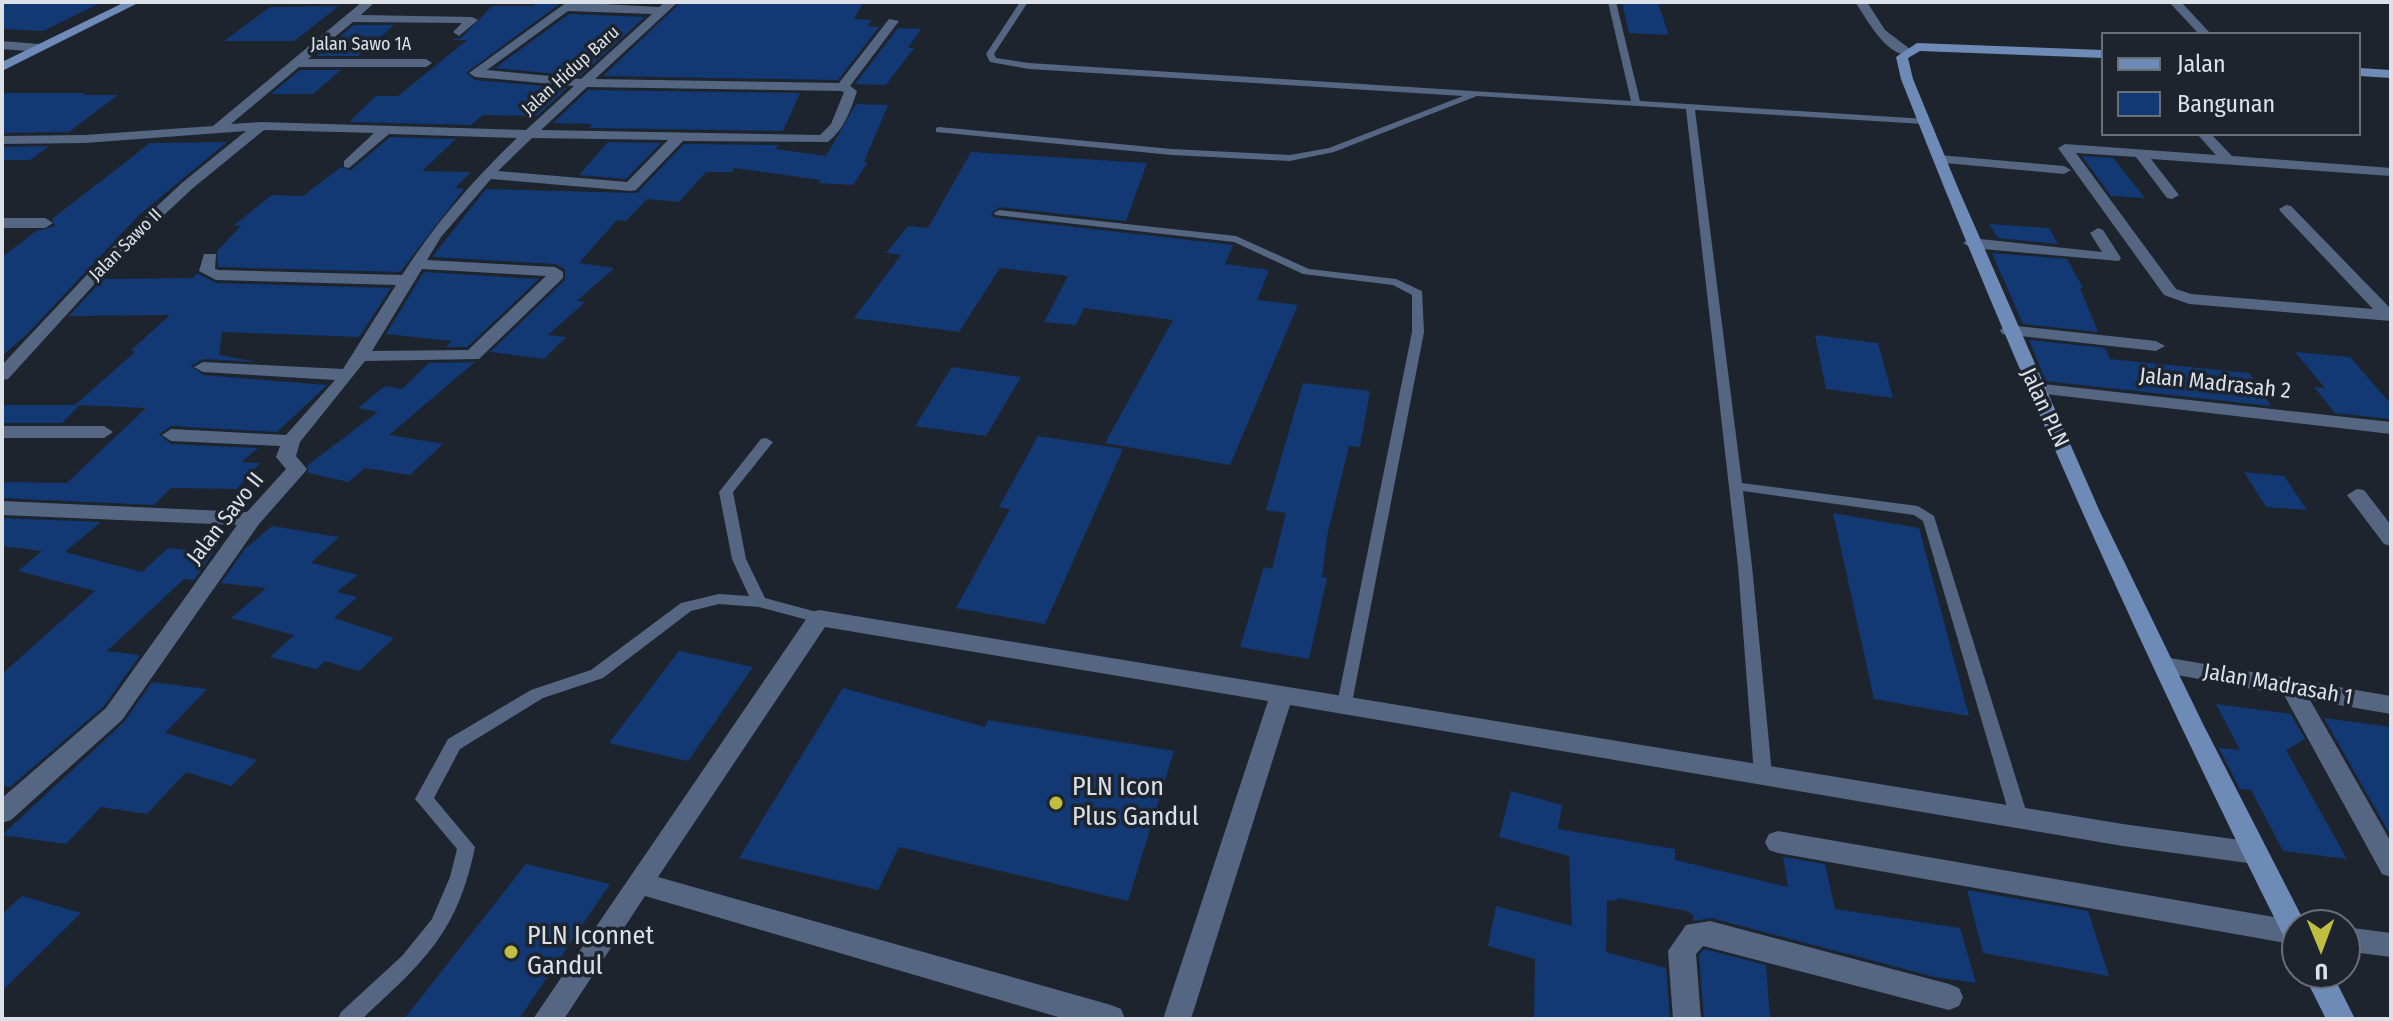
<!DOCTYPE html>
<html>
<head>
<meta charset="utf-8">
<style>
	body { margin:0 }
	#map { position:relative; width:2393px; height:1021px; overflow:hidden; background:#1e242d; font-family:"Fira Sans Condensed",sans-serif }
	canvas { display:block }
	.frame { position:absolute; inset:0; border:4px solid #dce0e7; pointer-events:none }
	.legend { position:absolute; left:2101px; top:32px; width:260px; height:104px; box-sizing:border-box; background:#1e242d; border:2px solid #6a6f77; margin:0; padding:10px 14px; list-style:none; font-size:24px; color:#dce0e7 }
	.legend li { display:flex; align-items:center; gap:16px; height:40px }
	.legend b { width:40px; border:2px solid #6a6f77 }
	.north { position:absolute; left:2281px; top:909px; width:80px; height:80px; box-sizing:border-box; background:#1e242d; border:2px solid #6a6f77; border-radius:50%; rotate:179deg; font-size:22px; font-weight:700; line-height:32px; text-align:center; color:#dce0e7 }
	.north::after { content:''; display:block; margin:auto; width:28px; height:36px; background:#bfbe41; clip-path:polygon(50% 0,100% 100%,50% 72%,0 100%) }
</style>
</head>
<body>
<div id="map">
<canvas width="2393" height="1021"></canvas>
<div class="frame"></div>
<ul class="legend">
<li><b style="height:10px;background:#6e8bb8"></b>Jalan</li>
<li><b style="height:22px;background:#123974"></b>Bangunan</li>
</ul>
<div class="north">U</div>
</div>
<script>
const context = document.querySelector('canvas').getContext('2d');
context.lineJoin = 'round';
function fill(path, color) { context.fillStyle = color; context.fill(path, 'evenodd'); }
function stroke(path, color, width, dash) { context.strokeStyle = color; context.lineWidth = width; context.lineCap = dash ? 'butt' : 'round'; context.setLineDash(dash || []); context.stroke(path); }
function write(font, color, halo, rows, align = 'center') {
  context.font = font + ' "Fira Sans Condensed",sans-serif'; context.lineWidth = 7; context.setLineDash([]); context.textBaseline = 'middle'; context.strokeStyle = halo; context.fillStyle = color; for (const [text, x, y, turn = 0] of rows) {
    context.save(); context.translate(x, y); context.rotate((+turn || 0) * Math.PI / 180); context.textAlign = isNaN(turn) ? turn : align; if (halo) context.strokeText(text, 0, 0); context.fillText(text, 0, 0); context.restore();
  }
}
const building = new Path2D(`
	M2,2H102L43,31L2,29Z
	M538,2H562L466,73L475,80L567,88L537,116L483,115L471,125L349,122L376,96H398L467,40H451L461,38L492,6H533Z
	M681,2H864L854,19L872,20L867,26L879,27L838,80L603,76Z
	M1622,2L1658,3L1669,35L1629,33Z
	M339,6L294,41H224L270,7Z
	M569,14L645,17L580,76L495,68Z
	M354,25H394L358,56H316Z
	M898,28L921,29L908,48H914L886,85L855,84Z
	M300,70H341L313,94H271Z
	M588,90L800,93L783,131L589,128L592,124L553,123Z
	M2,93H86L82,95H118L69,132L2,133Z
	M856,104L888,105L864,162H868L853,185L818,183L821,180L734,168L732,172H706L679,202L647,199L626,221L617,220L579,263L614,268L577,301L585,302L548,335L566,337L544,359L490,352L565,280V269L555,264L432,257L486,189L637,193L684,144L778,145L776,149L826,156Z
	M390,137L456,139L422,171L471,172L455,188L464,189L400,272L218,267L217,251L241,226L234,225L272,195L303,196L341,167L351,170Z
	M227,142L139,215L27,334L2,356V257L36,231L55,226L52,219L150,143Z
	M608,142L661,143L626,179L579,175Z
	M49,146L30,160H2V147Z
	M971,152L1147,163L1126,221L999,207L991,214L995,218L1233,245L1225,264L1269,270L1257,300L1298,305L1230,465L1105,443L1173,320L1084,308L1076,325L1044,322L1068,276L1000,268L959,332L854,318L901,255L886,253L908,226L928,228Z
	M2082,156L2113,158L2145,198L2111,196Z
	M1989,224L2049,228L2058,244L1998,238Z
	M1992,253L2067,259L2083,288H2080L2098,332L2023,324Z
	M424,272L539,279L467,347H445L452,341L386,334Z
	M197,273L216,283L391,288L359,337L222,332L219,355L257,362L203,359L191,366L203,375L327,385L277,432L171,426L159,434L171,444L258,448L241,462L260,463L237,489L171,488L154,505L2,498V482L67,483L146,408L80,405L62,423H2V405H75L136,351H130L170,315L69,316L103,279L193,278Z
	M1815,335L1878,343L1893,398L1826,389Z
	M2029,340L2105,348L2110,359L2249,373L2271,406L2046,381Z
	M2295,352L2350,357L2391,404V419L2335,413L2314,387L2325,388Z
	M475,362L389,435L443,444L410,475L365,468L348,482L308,473V465L378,412L358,408L385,386L402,389L429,363Z
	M952,367L1021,377L986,436L915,426Z
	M1303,383L1370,391L1360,447L1349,446L1327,536L1322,577L1327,578L1309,659L1240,647L1264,567L1272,569L1286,513L1266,510Z
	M1038,436L1123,449L1045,624L956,608L1010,509L999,507Z
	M2244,472L2284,476L2307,510L2266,507Z
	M1833,513L1919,528L1969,716L1874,699Z
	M2,518L101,522L65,552L142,572L168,548L213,553L194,580L184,579L107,651L140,655L104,706L10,787L2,786V674L95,591L18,571L42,551L2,546Z
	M272,526L339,537L311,563L358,575L337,592L357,597L334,618L394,638L359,671L325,661L316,669L270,657L294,635L231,618L266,588L221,583L245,549Z
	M679,651L753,667L688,761L609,743Z
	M152,682L207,689L165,733L257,760L231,786L186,772L147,814L101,807L66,844L2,835L124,722Z
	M843,688L985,727L988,720L1174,751L1128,901L899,847L878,890L739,858Z
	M2216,704L2291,714L2305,739L2286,750L2347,859L2283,851L2251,790L2240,789L2219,748L2240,750Z
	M2324,718L2391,727V836Z
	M1511,791L1562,805L1558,829L1675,849V860L1788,887L1783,857L1825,864L1835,909L1960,928L1976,983L1935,977L1711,918L1693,921V915L1687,911L1617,898V901L1607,900L1606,952L1666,968L1670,1019H1534L1535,959L1488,946L1496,906L1572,926L1569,856L1499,837Z
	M526,864L610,884L519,1019H404Z
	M1967,890L2088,911L2109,976L1983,953Z
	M22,896L81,913L2,991V914Z
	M1704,949L1766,965L1770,1019L1704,1018L1699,955Z`);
const lane = new Path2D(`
	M1020,2H1028L994,54L996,58L1029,63L1631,101L1608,2H1616L1640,101L1926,119V123L1923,124L1695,110L1742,483L1918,506L1934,516L2028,817L2025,822L2019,824L2013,822L2010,817L1923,521L1914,515L1743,491L1752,566L1772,774L1769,779L1763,781L1757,779L1754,774L1738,566L1686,109L1477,96L1334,152L1290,161L1172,155L936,132V128L939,127L1172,149L1290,155L1329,148L1463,96L1029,69L990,62L986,54Z
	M999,210L1236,236L1309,269L1396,279L1422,291L1424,332L1351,708L1345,710L1339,708L1337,704L1412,332V295L1393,285L1303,274L1234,242L995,215L994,213Z
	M766,438L773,442L733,492L746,559L765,598L824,614L827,618L824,622L819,623L759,607L719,604L691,611L603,678L543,698L460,749L434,798L475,847C457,934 424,961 362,1019H338L341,1012L402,956L432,919L450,877L457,849L415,799L448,739L531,690L591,670L681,603L719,594L749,596L732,559L719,492L761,439Z`);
const street = new Path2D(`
	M362,2H375L361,15L472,17L478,20L459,36L453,32L462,23L353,22L308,59H426L432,63L426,67H299L231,124L261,122L526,130L574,86L475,77L469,73L567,2L659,7L665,2H678L595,79L839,83L889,19L899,21L850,86L857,91C851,110 844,129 828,142L683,141L636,190L631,191L491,179L441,237L427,260L555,267L563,272V278L479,359L365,361L300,442L296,456L307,469L304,473L259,524L122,720L11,820L2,823V798L106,708L237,525L2,515V501L247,512L286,469L276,457L280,446L171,441L162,435L171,429L286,435L335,380L203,372L194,367L203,362L343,369L396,285L216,280L199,271L204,254H216L215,269L219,270L402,275C435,224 473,180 517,138L389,134L349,168L344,167V161L374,133L264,130L193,188L121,255L8,379L2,380V365L111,249L183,182L246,131L85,143L2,144V136L85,135L213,126ZM568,11L652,14L581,79L487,70ZM587,87L841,91L844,92L831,124L820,135L541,130ZM532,138L668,140L627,182L498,171ZM422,269L546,276L468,350L372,351Z
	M1855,2H1867L1885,30L1910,49V55C1886,57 1867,19 1855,2Z
	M2169,2H2181L2211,34H2199Z
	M2,41L39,44L45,48L39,52L2,49Z
	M2197,134H2211L2232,156L2391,168V176L2151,159L2179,195L2172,199L2167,198L2136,157L2076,153L2176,289L2191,294L2373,309L2281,212L2279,209L2286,205L2291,206L2391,309V321L2189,304L2164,295L2058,148L2065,144L2216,155Z
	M1939,155L2064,166L2071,170L2064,174L1934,162V156Z
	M2,218H45L53,223L45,228H2Z
	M2098,228L2103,230L2121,258L2119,261L1971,248L1963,243L1971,238L2102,252L2090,233Z
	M2008,325L2156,341L2165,346L2156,351L2002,334L2000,330Z
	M2034,383L2391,422V434L2028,392L2025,388L2028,384Z
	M2,426H104L113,432L104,438H2Z
	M2357,489L2364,490L2391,525V546L2384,544L2347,495Z
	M819,610L2123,824L2255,842L2264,845L2268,853L2264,861L2255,864L2123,846L1290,705L1191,1019H1163L1268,701L825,627L658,877L1111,1005L1121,1009L1125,1019H1065L645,896L564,1019H533L811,612Z
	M2164,657L2391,696V714L2310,700L2391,842V877L2382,874L2284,695L2156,671L2153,665L2156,659Z
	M1778,831L2297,921L2307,925H2297V945L1778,853L1769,850L1765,842L1769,834Z
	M1710,921L1949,984L1959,988L1963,997L1959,1006L1949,1010L1703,946L1696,954L1701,1019H1673L1668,951L1686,925Z
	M2345,927L2391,933V957L2345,951Z`);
const secondary = new Path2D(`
	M125,2H140L2,71V62Z
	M1917,43L2103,50V58L1920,51L1908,58L1913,79L1958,188L2100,512L2203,724L2306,925H2297V946L2287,943C2145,660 2016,373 1901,79L1896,57Z
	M2359,68L2391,70V78L2359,76Z
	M2303,973H2332L2355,1019H2326Z`);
const markers = [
	[1056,803,8,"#bfbe41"],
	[511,952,8,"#bfbe41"]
];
const farStreetnames = [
	["Jalan Sawo 1A",361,45],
	["Jalan Hidup Baru",571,71,-42],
	["Jalan Sawo II",126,245,-45]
];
const streetNames = [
	["Jalan Madrasah 2",2215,384,6],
	["Jalan PLN",2044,408,65],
	["Jalan Savo II",226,519,-52],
	["Jalan Madrasah 1",2278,685,10]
];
const nearPoinames = [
	["PLN Icon",1072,788],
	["Plus Gandul",1072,818],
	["PLN Iconnet",527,937],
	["Gandul",527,967]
];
fill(building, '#123974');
fill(lane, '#546682');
fill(street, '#546682');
fill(secondary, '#6e8bb8');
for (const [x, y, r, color] of markers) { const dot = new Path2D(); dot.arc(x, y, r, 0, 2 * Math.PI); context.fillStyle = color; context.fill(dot); stroke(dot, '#1e242d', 3); }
write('18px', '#dce0e7', '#1e242d', farStreetnames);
write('22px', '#dce0e7', '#1e242d', streetNames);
write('26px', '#dce0e7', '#1e242d', nearPoinames, 'left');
</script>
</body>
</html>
